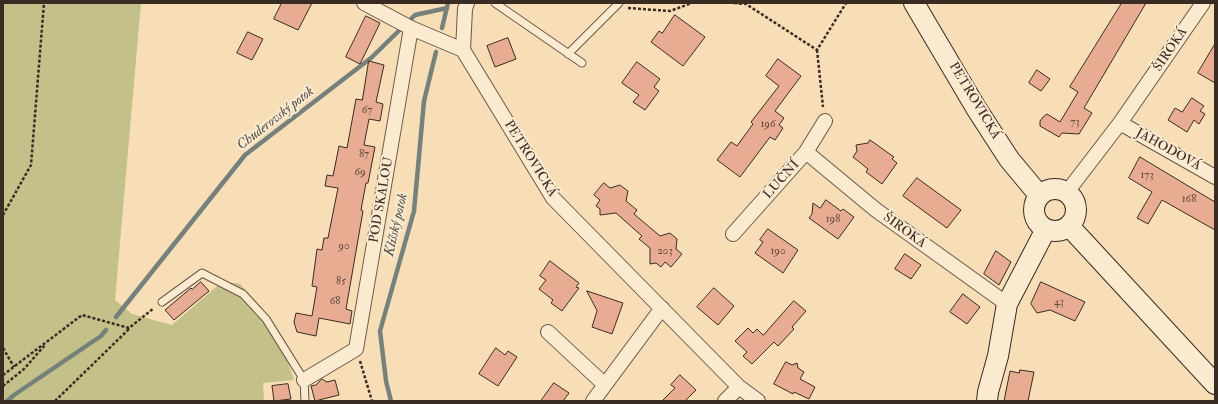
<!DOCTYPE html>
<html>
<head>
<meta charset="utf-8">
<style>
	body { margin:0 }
	#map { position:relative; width:1218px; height:404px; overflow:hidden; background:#f8deb7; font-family:"IM FELL Double Pica",serif }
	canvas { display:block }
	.frame { position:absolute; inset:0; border:4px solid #3a2b23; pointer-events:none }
</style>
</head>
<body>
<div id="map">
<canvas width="1218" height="404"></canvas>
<div class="frame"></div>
</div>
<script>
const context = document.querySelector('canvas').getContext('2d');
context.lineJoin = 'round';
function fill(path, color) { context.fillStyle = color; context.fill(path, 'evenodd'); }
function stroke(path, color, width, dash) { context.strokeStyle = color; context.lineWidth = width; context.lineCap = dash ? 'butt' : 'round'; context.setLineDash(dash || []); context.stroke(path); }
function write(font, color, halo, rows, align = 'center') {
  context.font = font + ' "IM FELL Double Pica",serif'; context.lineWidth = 4; context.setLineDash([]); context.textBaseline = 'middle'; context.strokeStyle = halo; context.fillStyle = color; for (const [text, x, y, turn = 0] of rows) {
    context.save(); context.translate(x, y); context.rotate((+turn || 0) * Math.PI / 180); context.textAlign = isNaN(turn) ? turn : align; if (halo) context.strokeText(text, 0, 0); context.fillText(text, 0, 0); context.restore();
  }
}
const green = new Path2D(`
	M3,3H141L115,300L132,314L172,325L223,281L240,284L263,309L277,332L294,380L263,383L264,401H3Z`);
const stream = new Path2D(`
	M442,28L448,3
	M116,317L245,155L371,58L415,15L447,8
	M7,401L14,395L101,336L106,330
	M391,401L386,381L380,331L414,211L424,101L436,52`);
const building = new Path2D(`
	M282,3H312L298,30L274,19Z
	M1122,3H1146L1084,108L1092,113L1079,134L1062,133L1059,137L1040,126V121L1043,117L1047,114L1060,122L1078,92L1070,87Z
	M675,15L705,37L683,66L651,42L659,31L662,33Z
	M366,16L380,23L360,64L346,57Z
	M248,32L263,39L252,60L237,53Z
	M508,38L516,59L495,67L487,46Z
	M1215,44V83L1198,73Z
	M778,59L801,76L775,111L784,118L779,125L783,128L775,140L770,137L740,177L717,160L731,142L737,146L753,124L751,122L779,86L766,76Z
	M369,61L384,65L376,102L383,104L380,121L369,119L364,145L375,147L368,183H366L361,210L363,211L346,309L352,311L350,324L319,318L316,336L297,332L294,322L296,313L312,316L317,287L312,286L317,249L322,250L324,238H328L338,188L325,186L327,175L333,176L339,146L347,148L356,99L362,100Z
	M637,62L660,79L654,87L659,91L645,110L633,102L639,95L622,83Z
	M1037,70L1050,79L1041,91L1029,83Z
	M1192,98L1204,106L1200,111L1205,114L1199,124L1194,120L1187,132L1168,120L1175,108L1182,112Z
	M870,140L894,157L892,159L897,163L882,184L866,172L868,169L853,157L857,151L856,145L868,143Z
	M1140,157L1215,202V230L1162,200L1148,224L1137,218L1152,192L1129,178Z
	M917,178L961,210L947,228L903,196Z
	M604,183L610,188L620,185L628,191L626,201L637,210L634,214L660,236L670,233L677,239L676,249L682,254L671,267L665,262L661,267L656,263L650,264V248L639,239L642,236L616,213L600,215V209L596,206L600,200L594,195Z
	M826,200L841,211L843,209L854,217L838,239L809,218L812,214L813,203L820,208Z
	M768,229L798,250L783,273L755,253L763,242L760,240Z
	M996,251L1011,262L999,285L984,274Z
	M905,254L921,265L911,279L895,269Z
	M550,261L579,283L576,287L579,288L562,311L551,303L553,300L539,289L546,280L540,276Z
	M201,282L209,291L174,320L165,310L191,288L192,289Z
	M1041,282L1085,302L1075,321L1050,310L1037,313L1031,304Z
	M714,288L734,306L718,325L697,307Z
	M587,291L623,303L612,334L592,327L597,311Z
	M963,294L980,307L967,324L950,312Z
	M794,301L806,311L792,327L794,329L778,346L774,342L752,364L743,356L747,352L735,341L748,328L753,333L757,329L763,335Z
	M496,348L505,355L508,351L517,357L498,386L479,374Z
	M786,362L792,365L797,363L798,368L804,372L800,379L815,387L809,399L794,392L793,394L774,384Z
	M1020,370L1034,372L1028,401H1004L1010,371L1019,373Z
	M680,375L696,390L685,401H662L675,388L671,385Z
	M322,379L327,382L335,380L339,395L315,401L311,386L316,385Z
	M554,383L569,393L563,401H541Z
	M288,384L291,399L274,401L272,386Z`);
const path = new Path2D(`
	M734,3L746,4L817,50L846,3
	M628,8L670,11L692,3
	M817,50L823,107
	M3,215L31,165L44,3
	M3,348L14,367
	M360,361L372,401
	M3,375L82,315L129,328L154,308
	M3,386L24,369L45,345
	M55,401L129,329`);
const lane = new Path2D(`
	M495,3L582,63
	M568,54L619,3
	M162,302L202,273L243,294L266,319L304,380L305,401`);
const street = new Path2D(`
	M364,3L411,28L463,50
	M467,3L465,9L463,50L553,198L739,387L758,401
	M1120,123L1215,177
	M806,152L876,210L1007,304
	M1067,192L1120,123L1203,3
	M733,234L806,152L825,121
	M548,332L605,385
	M304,380L356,349L411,28
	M593,401L662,308
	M725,401L739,387`);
const secondary = new Path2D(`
	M914,3L976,108L1009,159L1039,195
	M1034 210a21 21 0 1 1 42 0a21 21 0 1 1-42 0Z
	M1069,226L1215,384
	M987,401L988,392L998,356L1007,304L1046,229`);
const numberNames = [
	["67",367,111],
	["73",1075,123],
	["196",768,125],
	["87",364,155],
	["69",360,173],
	["173",1147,176],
	["168",1189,200],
	["198",833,220],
	["90",344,247],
	["203",665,252],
	["190",778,252],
	["85",341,282],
	["68",335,302],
	["43",1059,303]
];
const streetNames = [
	["ŠIROKÁ",1171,50,-56],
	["PETROVICKÁ",974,101,59],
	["JAHODOVÁ",1168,150,29],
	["PETROVICKÁ",530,159,58],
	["LUČNÍ",782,180,-48],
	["POD SKALOU",382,200,-80],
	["ŠIROKÁ",904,231,36]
];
const waterNames = [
	["Chuderovský potok",276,119,-38],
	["Klíšský potok",397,225,-77]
];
fill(green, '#c3c08a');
stroke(stream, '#77817b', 4.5);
fill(building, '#e7ac92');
stroke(building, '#3a2b23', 1);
stroke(lane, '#6a5848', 9);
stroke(street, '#6a5848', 16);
stroke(secondary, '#3a2b23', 22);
stroke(path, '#3a2b23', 2.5, [3, 2]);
stroke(lane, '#faead0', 7);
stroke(street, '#faead0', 14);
stroke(secondary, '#faead0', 20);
write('11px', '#654b3f', null, numberNames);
write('13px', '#3a2b23', '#faead0', streetNames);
write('italic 14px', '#534f48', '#faead0', waterNames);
</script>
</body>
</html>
